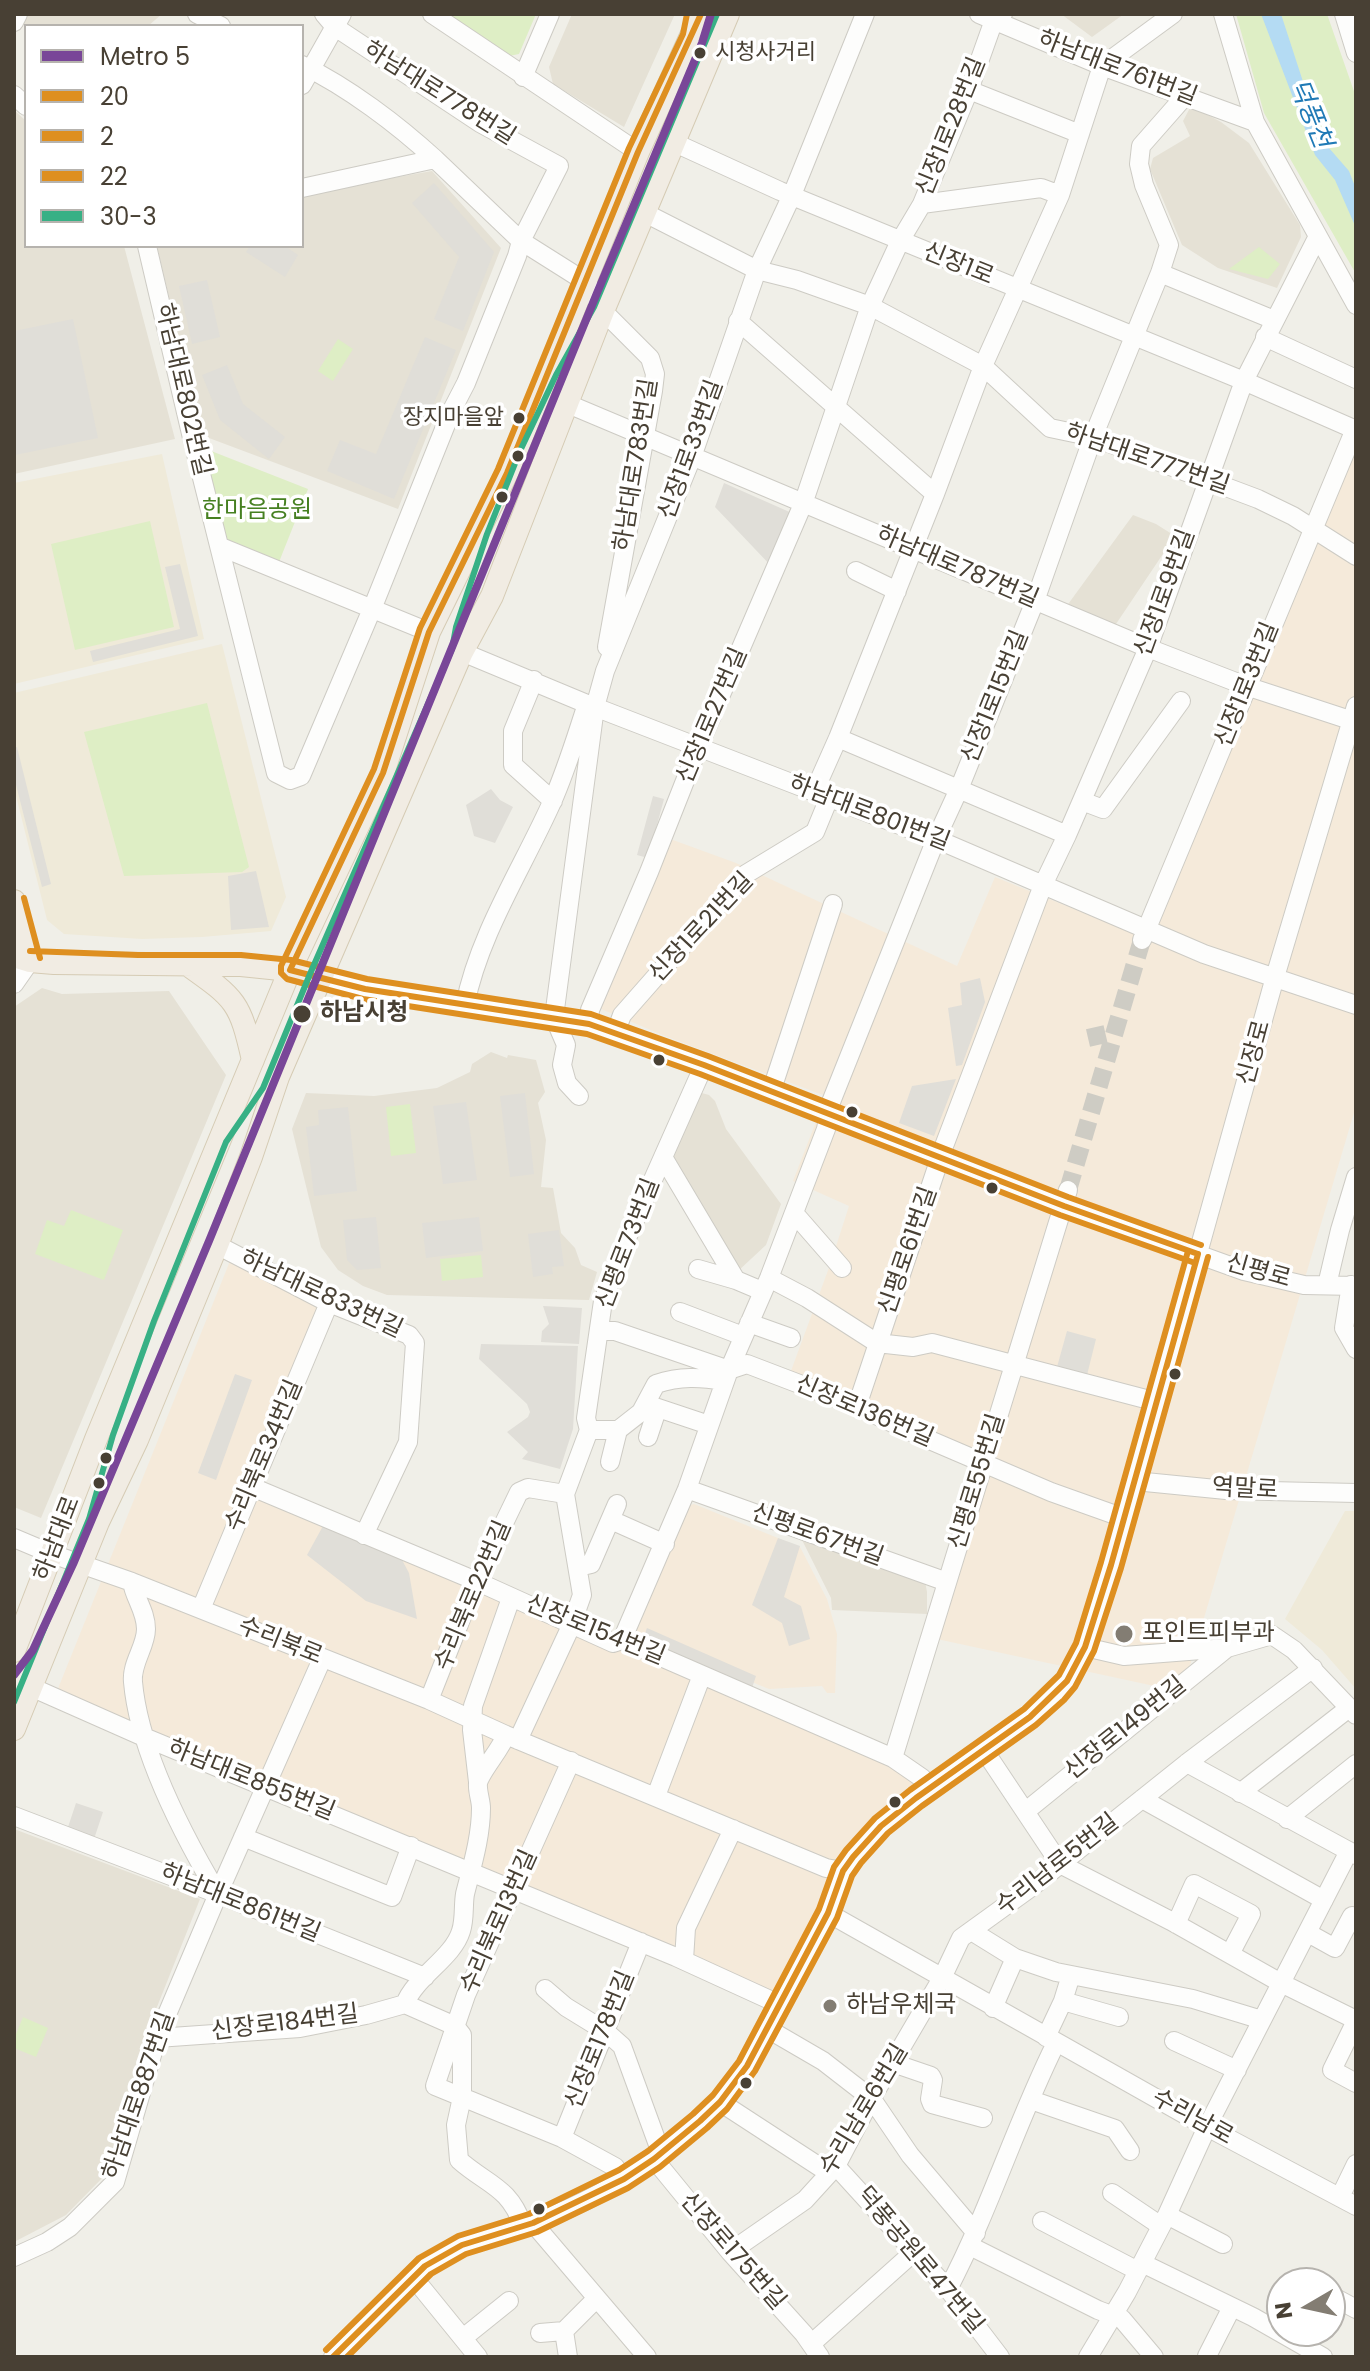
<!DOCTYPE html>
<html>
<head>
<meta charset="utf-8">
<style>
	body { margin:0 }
	#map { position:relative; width:1370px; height:2371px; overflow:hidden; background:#f0efe8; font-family:Poppins,sans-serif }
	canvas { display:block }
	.frame { position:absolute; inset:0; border:16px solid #484034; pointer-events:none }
	.legend { position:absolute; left:24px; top:24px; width:280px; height:224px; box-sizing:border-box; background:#fff; border:2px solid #b6b3ae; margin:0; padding:10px 14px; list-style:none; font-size:24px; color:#484034 }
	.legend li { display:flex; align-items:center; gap:16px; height:40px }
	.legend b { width:40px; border:2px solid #b6b3ae }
	.north { position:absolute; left:1266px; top:2267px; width:80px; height:80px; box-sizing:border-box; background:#fff; border:2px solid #b6b3ae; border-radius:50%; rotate:261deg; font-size:22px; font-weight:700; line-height:32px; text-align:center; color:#484034 }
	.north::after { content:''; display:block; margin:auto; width:28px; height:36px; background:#837d73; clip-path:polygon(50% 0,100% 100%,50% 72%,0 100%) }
</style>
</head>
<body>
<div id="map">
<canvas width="1370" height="2371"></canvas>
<div class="frame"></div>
<ul class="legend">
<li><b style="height:10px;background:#794698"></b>Metro 5</li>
<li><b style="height:10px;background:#de8f20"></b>20</li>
<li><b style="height:10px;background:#de8f20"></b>2</li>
<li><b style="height:10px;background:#de8f20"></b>22</li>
<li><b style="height:10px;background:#37b085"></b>30-3</li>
</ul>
<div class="north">N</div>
</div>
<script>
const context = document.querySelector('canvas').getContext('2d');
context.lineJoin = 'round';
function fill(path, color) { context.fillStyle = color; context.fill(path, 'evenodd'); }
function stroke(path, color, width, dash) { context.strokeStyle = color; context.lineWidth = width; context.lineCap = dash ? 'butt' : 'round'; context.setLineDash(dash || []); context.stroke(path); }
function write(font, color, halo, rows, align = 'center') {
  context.font = font + ' Poppins,"Noto Sans KR",sans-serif'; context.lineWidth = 7; context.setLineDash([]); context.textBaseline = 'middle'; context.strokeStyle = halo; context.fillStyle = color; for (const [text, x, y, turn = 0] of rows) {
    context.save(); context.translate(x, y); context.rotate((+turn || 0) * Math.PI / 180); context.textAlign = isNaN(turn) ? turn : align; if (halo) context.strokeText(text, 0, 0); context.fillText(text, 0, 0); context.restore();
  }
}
const residential = new Path2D(`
	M25,14H162L148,26H26L22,22Z
	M572,14H675L624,127L553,84L549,67Z
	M1061,14H1124L1092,37Z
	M1191,106L1221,122L1249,143L1300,225L1301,237L1277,288L1218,268L1182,245L1150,169L1153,158L1190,136L1183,121Z
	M14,110L26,121V246H124L175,439L14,474Z
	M432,171L501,248L398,509L201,435L157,246H302V194Z
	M1133,515L1156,524L1175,536L1114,627L1066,607Z
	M42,988L62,994L169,991L226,1075L41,1518L14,1507V1007Z
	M491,1052L507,1058L508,1055L536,1060L545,1092L538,1103L546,1140L541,1187L553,1188L561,1233L575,1248L581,1265L597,1272L589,1300L387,1295L363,1286L338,1270L321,1247L292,1129L306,1093L374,1096L437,1088L470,1072L472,1064Z
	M698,1092L709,1095L715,1101L726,1129L781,1204L766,1245L737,1272L667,1156Z
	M802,1540L822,1545L925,1581L927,1592V1614L832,1610L831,1598Z
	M14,1829L200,1899L147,2032L109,2171L66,2215L14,2242Z`);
const commercial = new Path2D(`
	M1356,442V1106L1182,1692L923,1636L979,1454L788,1379L830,1265L849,1206L793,1181L826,1096L665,1036L594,1006L662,836L736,863L957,966L995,877L1136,934Z
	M230,1261L323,1304L249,1488L892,1760L918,1785L895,1803L772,1996L55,1696Z
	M694,1504L800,1547L827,1599L837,1634L835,1693H827L822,1686L769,1689L641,1637L635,1627L684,1507Z`);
const education = new Path2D(`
	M162,454L204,639L14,684V483Z
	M222,644L286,897L271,931L202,937L142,939L64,934L47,920L14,788V693Z
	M1345,1511H1356V1689L1322,1650L1285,1619Z`);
const green = new Path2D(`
	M448,14H536L519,54L509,56Z
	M1236,14H1327L1356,97V274L1264,113Z
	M1259,247L1280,264L1268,279L1229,269Z
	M338,339L353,349L333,381L318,371Z
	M201,447L308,489L279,562L225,541Z
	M150,521L174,627L75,650L51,544Z
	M207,703L249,867L242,872L124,876L84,732Z
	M410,1104L416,1153L391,1156L386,1107Z
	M71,1210L123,1230L104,1280L35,1254L47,1220L64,1226Z
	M481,1255L483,1277L442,1281L440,1259Z
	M23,2017L48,2028L36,2057L14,2048V2039Z`);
const parking = new Path2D(`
	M434,183L494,252L463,331L434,319L459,257L412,203Z
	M250,246H285L298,255L285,277L246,252Z
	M207,280L220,337L192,344L179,286Z
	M73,319L98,438L15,455L14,331Z
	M425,337L456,350L394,499L327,471L340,440L376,454Z
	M227,365L243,404L285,437L269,459L220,420L202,375Z
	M724,483L794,514L773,568L715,507Z
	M180,564L198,636L93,662L90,651L180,629L165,567Z
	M17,747L51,884L42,887L14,777V748Z
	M491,789L500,800L513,807L495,843L474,836L466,805Z
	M653,796L664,799L648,858L637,855Z
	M256,871L269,927L231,930L228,876Z
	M980,978L985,1002L962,1065L956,1066L948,1008L962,1005L960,983Z
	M956,1079L934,1136L899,1123L912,1086Z
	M525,1093L534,1174L510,1177L500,1096Z
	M466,1102L477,1180L443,1184L433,1106Z
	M348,1107L357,1191L314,1196L306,1127L319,1125L318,1110Z
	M376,1217L381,1268L357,1270L347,1260L343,1220Z
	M479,1217L483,1251L426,1258L422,1223Z
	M559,1230L564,1266L552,1267L553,1274L533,1277L528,1234Z
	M543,1306L582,1308L579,1344L541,1342L542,1331L549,1324Z
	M1067,1331L1096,1339L1087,1375L1057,1367Z
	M481,1344L578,1346L573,1429L560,1469L522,1459L528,1452L507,1432L528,1417L530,1412L527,1404L479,1359Z
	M235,1374L252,1380L216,1480L198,1473Z
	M323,1526L401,1558L409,1573L417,1619L366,1601L307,1555Z
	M778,1538L800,1546L784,1597L801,1606L810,1639L789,1646L782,1623L752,1605Z
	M647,1628L756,1676L751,1691L642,1642Z
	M76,1803L103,1812L94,1839L67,1830Z`);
const water = new Path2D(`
	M1261,14H1281L1322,140L1349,171L1356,189V228L1335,180L1315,155Z`);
const minorTunnel = new Path2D(`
	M1088,1038L1114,1032
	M1068,1190L1142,940`);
const minor = new Path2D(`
	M197,14L221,26
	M432,14L638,152
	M979,14L1102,66L1255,122
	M1223,14L1255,122L1356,305
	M1344,14L1356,53
	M14,22L18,14
	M302,65C348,87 398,125 435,159
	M523,77L550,14
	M302,85L342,14
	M969,90L1080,134
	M14,95L26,106
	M675,143L780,191L1244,381L1356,430
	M302,188L435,159L521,241L586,282L603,311L650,358L655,374L653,391L607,647
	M922,204L1041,188L1060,195
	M645,213L757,270L797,280L870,306L983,366L1050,428L1093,437L1258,499L1293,516L1356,556
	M147,246L192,438L276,773L290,780L301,776L372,609L451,412L466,383L517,256L521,241L559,166L480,123L335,27L324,14
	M1160,273L1274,320
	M738,321L935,494
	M1265,337L1356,379
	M568,404L1148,648L1246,686L1356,722
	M221,547L429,632
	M856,571L897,591
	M462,652L587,704L936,839L1204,954L1356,1005
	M534,680L513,731V765L553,801
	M838,738L1067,835
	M814,792L838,738L935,494L983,366L1060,195L1102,66L1173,14
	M1082,801L1103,809L1181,701
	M1142,940L1355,429
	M319,978L365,989L589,1024L704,1065L1064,1206L1244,1271L1304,1285L1356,1286
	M14,984L30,961
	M465,1005C479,934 523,867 552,802C566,771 576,737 587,704
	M589,1024L590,1010L649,872L698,748L803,504L870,306L900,241L922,204L969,90L994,20L1003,14
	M615,1034L622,1015L746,874L815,832L829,798
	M771,1092L833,904
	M579,1096L567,1083L562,1065L566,1045L554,1017L595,707L605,671L692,457L757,270L792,195L865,14
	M663,1157L736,1280L762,1291
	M794,1213L842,1268
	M217,1245L329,1303L409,1335L415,1343L408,1442L364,1535
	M698,1269L736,1280
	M769,1278L807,1298L877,1343L913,1347L932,1343L1157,1402
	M1327,1285L1340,1230L1356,1177
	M1351,1285L1344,1328L1356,1349
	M680,1312L743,1336
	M749,1323L791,1338
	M599,1331H615L729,1370L747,1364L857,1406L918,1435L1051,1492L1124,1518
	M857,1406L944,1146L1043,885L1067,835L1148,648L1244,381L1317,238
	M589,1430H618L610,1462
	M618,1430L641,1412L656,1384C680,1376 700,1377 725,1381
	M648,1437L655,1416L646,1404L709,1425
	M1135,1481L1226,1490L1356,1493
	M252,1487L476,1581L613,1643L622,1640L893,1758L922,1778L930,1788
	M687,1489L947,1582
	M611,1520L665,1544
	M14,1538L52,1554L132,1582L429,1700L506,1735L826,1868L843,1871
	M578,1567L591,1564L617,1504
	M132,1582C134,1597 146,1611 146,1629C146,1647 131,1663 133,1682C139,1751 183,1835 218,1894
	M201,1609L329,1303
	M622,1640L687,1489L729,1370L769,1278L826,1129L831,1102L936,839L959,789L1035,601L1093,437L1160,273L1169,245L1144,185L1139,164L1141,146L1185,96
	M1085,1647L1124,1656L1227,1648L1272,1635L1294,1650L1356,1715
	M31,1687L144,1737L676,1957L781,2005
	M429,1700L476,1581L519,1492L528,1488L565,1494L589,1430L586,1418L603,1301L623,1247L704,1065
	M518,1740L571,1626L582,1595L565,1494
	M984,1750L1060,1864L1171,1921L1281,1983L1356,2020
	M893,1758L1068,1190
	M571,1761L466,1995L435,2086L562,2138L615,2167L624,2179
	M1187,1763L1356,1855
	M478,1782L472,1730L473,1706L511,1598
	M1240,1793L1349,1708
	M656,1796L702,1675
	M1142,1799L1324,1900
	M1026,1811L1227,1648
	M14,1816L218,1894L425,1977
	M1287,1819L1356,1764
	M243,1837L392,1897L411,1846
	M828,1913L1207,2127L1356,2206
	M1176,1924L1194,1884L1251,1914L1230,1954
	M973,1932L1015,1958L1056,1972L1193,1999L1262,2020
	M1308,1933L1335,1948L1352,1916
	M684,1960L686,1928L733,1829
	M545,1989L566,2007L605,2031L622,2046L661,2153
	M1063,2001L1119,2017
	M405,2004C415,1977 453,1958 461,1931C465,1919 463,1905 465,1894C472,1866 481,1837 481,1808C481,1800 477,1791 478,1783C481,1771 501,1749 506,1735
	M993,2008L1015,1958
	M1356,2021L1332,2070L1356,2083
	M768,2029L823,2061L872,2099L910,2155L976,2233
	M1046,2037L1063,2001L1071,1975
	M157,2038L300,2028L366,2015L405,2004L455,2026L462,2035V2097L456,2125L459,2160C487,2185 509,2186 523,2226
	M1174,2041L1237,2070
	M893,2063L931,2076L933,2080L930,2099L932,2104L983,2118
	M1031,2100L1115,2129L1130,2151
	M720,2102L829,2173
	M562,2138L641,1942
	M654,2159L730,2252L804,2334L820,2357
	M836,2166L948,2289L1000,2357
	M1112,2193L1161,2226
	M1340,2197L1356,2164
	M1167,2215L1223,2244
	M1042,2221L1138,2271
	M533,2223L647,2357
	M970,2246L1098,2310L1122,2319L1154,2357
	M730,2252L805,2200L836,2166L870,2101L942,1978L961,1938L1033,1886L1187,1763L1313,1668
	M14,2257L47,2242L70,2227L115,2182L157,2038L218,1894L322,1659
	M1142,2263L1253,2317L1323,2357
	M413,2277L478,2357
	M948,2289C990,2209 1016,2123 1056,2043
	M1330,2295L1356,2309
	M564,2331L568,2357
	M540,2333L564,2331L596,2299
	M463,2338L509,2301
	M811,2344L915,2251
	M333,2357C371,2319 411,2270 459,2246C483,2235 510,2232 534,2223C576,2207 621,2184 656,2157C678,2140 702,2122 720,2101C763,2052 790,1987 820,1929C831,1906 836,1879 852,1858C894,1804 958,1771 1012,1730C1031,1715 1051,1702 1066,1683C1091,1649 1099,1604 1111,1565L1275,977L1356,706
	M1088,2357L1127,2292L1167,2215L1207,2127L1349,1851
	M1209,2357L1207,2356L1232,2307`);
const major = new Path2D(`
	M14,901L30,961
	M14,956L30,961L54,963L241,965L290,970L303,974
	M188,965C236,999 240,1002 253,1060
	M14,1651L96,1439L290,970L383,773L429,632L507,473L638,152L701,14
	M14,1729L98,1522L137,1440L217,1245L251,1157L278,1077L462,652L492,596L603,311L728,14`);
const bus1 = new Path2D(`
	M701,14L638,152L507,473L429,632L383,773L290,970L365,989L589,1024L704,1065L1064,1206L1198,1254
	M333,2357L425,2266L462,2245L533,2223L624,2179L654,2159L700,2121L720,2102L747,2066L828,1913L843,1871L853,1857L881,1826L916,1798L1030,1717L1067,1681L1085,1647L1111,1565L1198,1254`);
const bus2 = new Path2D(`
	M687,14L683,34L629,148L498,469L420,628L374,769L281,966V973L287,979L363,999L587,1034L700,1074L1060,1215L1195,1263
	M347,2357L431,2274L466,2254L537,2232L628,2188L660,2167L707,2128L727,2109L755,2071L837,1918L852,1876L861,1863L888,1833L922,1806L1036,1725L1064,1700L1075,1687L1094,1651L1121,1568L1208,1257`);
const bus3 = new Path2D(`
	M24,898L40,958
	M30,951L138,955H241L291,960L367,979L591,1014L708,1056L1068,1197L1201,1245
	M326,2350L419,2258L458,2236L529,2214L619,2170L648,2151L693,2114L713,2095L739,2061L819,1909L834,1867L846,1850L875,1818L910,1790L1024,1709L1059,1675L1076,1643L1101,1562L1188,1251`);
const bus4 = new Path2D(`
	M14,1702L89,1519L113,1435L154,1321L226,1142L263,1088L310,974L452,649L456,627L487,534L520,451L556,375L594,307L717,14`);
const metro1 = new Path2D(`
	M14,1675L33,1650L74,1562L209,1241L597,293L702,43L711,14`);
const markers = [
	[700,53,7,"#484034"],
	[519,418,7,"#484034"],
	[518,456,7,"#484034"],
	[502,497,7,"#484034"],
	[302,1014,10,"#484034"],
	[659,1060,7,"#484034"],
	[852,1112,7,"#484034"],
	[992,1188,7,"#484034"],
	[1175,1374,7,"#484034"],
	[106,1458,7,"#484034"],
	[99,1483,7,"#484034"],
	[1124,1634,10,"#837d73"],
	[895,1802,7,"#484034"],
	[830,2006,8,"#837d73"],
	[746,2083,7,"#484034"],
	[539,2209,7,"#484034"]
];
const busNames = [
	["시청사거리",715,53],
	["장지마을앞",504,418,"right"]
];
const streetNames = [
	["하남대로761번길",1117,69,21],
	["하남대로778번길",439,94,32],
	["신장1로28번길",952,127,-68],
	["신장1로",958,265,22],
	["하남대로802번길",182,390,77],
	["신장1로33번길",692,450,-70],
	["하남대로777번길",1147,460,19],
	["하남대로783번길",637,465,-81],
	["하남대로787번길",957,568,23],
	["신장1로9번길",1166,593,-70],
	["신장1로3번길",1248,685,-68],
	["신장1로15번길",996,697,-68],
	["신장1로27번길",713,716,-67],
	["하남대로801번길",869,814,21],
	["신장1로21번길",702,928,-47],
	["신장로",1255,1053,-75],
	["신평로73번길",629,1244,-69],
	["신평로61번길",909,1251,-71],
	["신평로",1258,1272,16],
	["하남대로833번길",321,1295,25],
	["신장로136번길",864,1412,23],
	["수리북로34번길",265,1456,-67],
	["신평로55번길",978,1482,-73],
	["역말로",1245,1490,3],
	["신평로67번길",817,1536,20],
	["하남대로",58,1539,-69],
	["수리북로22번길",474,1596,-67],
	["신장로154번길",595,1631,22],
	["수리북로",280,1642,22],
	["신장로149번길",1126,1729,-39],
	["하남대로855번길",251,1781,22],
	["수리남로5번길",1058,1865,-38],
	["하남대로861번길",240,1904,22],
	["수리북로13번길",500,1922,-66],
	["신장로184번길",285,2024,-7],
	["신장로178번길",601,2040,-68],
	["하남대로887번길",140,2096,-71],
	["수리남로6번길",865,2110,-59],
	["수리남로",1192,2118,29],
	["신장로175번길",732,2252,49],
	["덕풍공원로47번길",919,2261,50]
];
const parkNames = [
	["한마음공원",257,511]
];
const stopNames = [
	["하남시청",320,1014]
];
const poiNames = [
	["포인트피부과",1142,1634],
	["하남우체국",846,2006]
];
const waterNames = [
	["덕풍천",1309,114,68]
];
fill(residential, '#e5e1d5');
fill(commercial, '#f5eada');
fill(education, '#efead9');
fill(green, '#deeec5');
fill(parking, '#e0ded8');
fill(water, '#b4dbf3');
stroke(minorTunnel, '#ceccc4', 18, [18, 9]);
stroke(minor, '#cdcbc4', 20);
stroke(major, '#d5cbb4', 24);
stroke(minor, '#fdfdfc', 18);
stroke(major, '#f1ece3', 22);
stroke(bus1, '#de8f20', 6);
stroke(bus2, '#de8f20', 6);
stroke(bus3, '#de8f20', 6);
stroke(bus4, '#37b085', 6);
stroke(metro1, '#794698', 8);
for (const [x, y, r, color] of markers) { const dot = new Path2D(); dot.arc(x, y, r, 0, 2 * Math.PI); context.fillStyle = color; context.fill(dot); stroke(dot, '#fff', 3); }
write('22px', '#484034', '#fff', busNames, 'left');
write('24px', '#484034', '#fff', streetNames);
write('24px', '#468021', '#fff', parkNames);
write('bold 24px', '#484034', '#fff', stopNames, 'left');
write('24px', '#484034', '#fff', poiNames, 'left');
write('italic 26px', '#207ab6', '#fff', waterNames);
</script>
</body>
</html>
